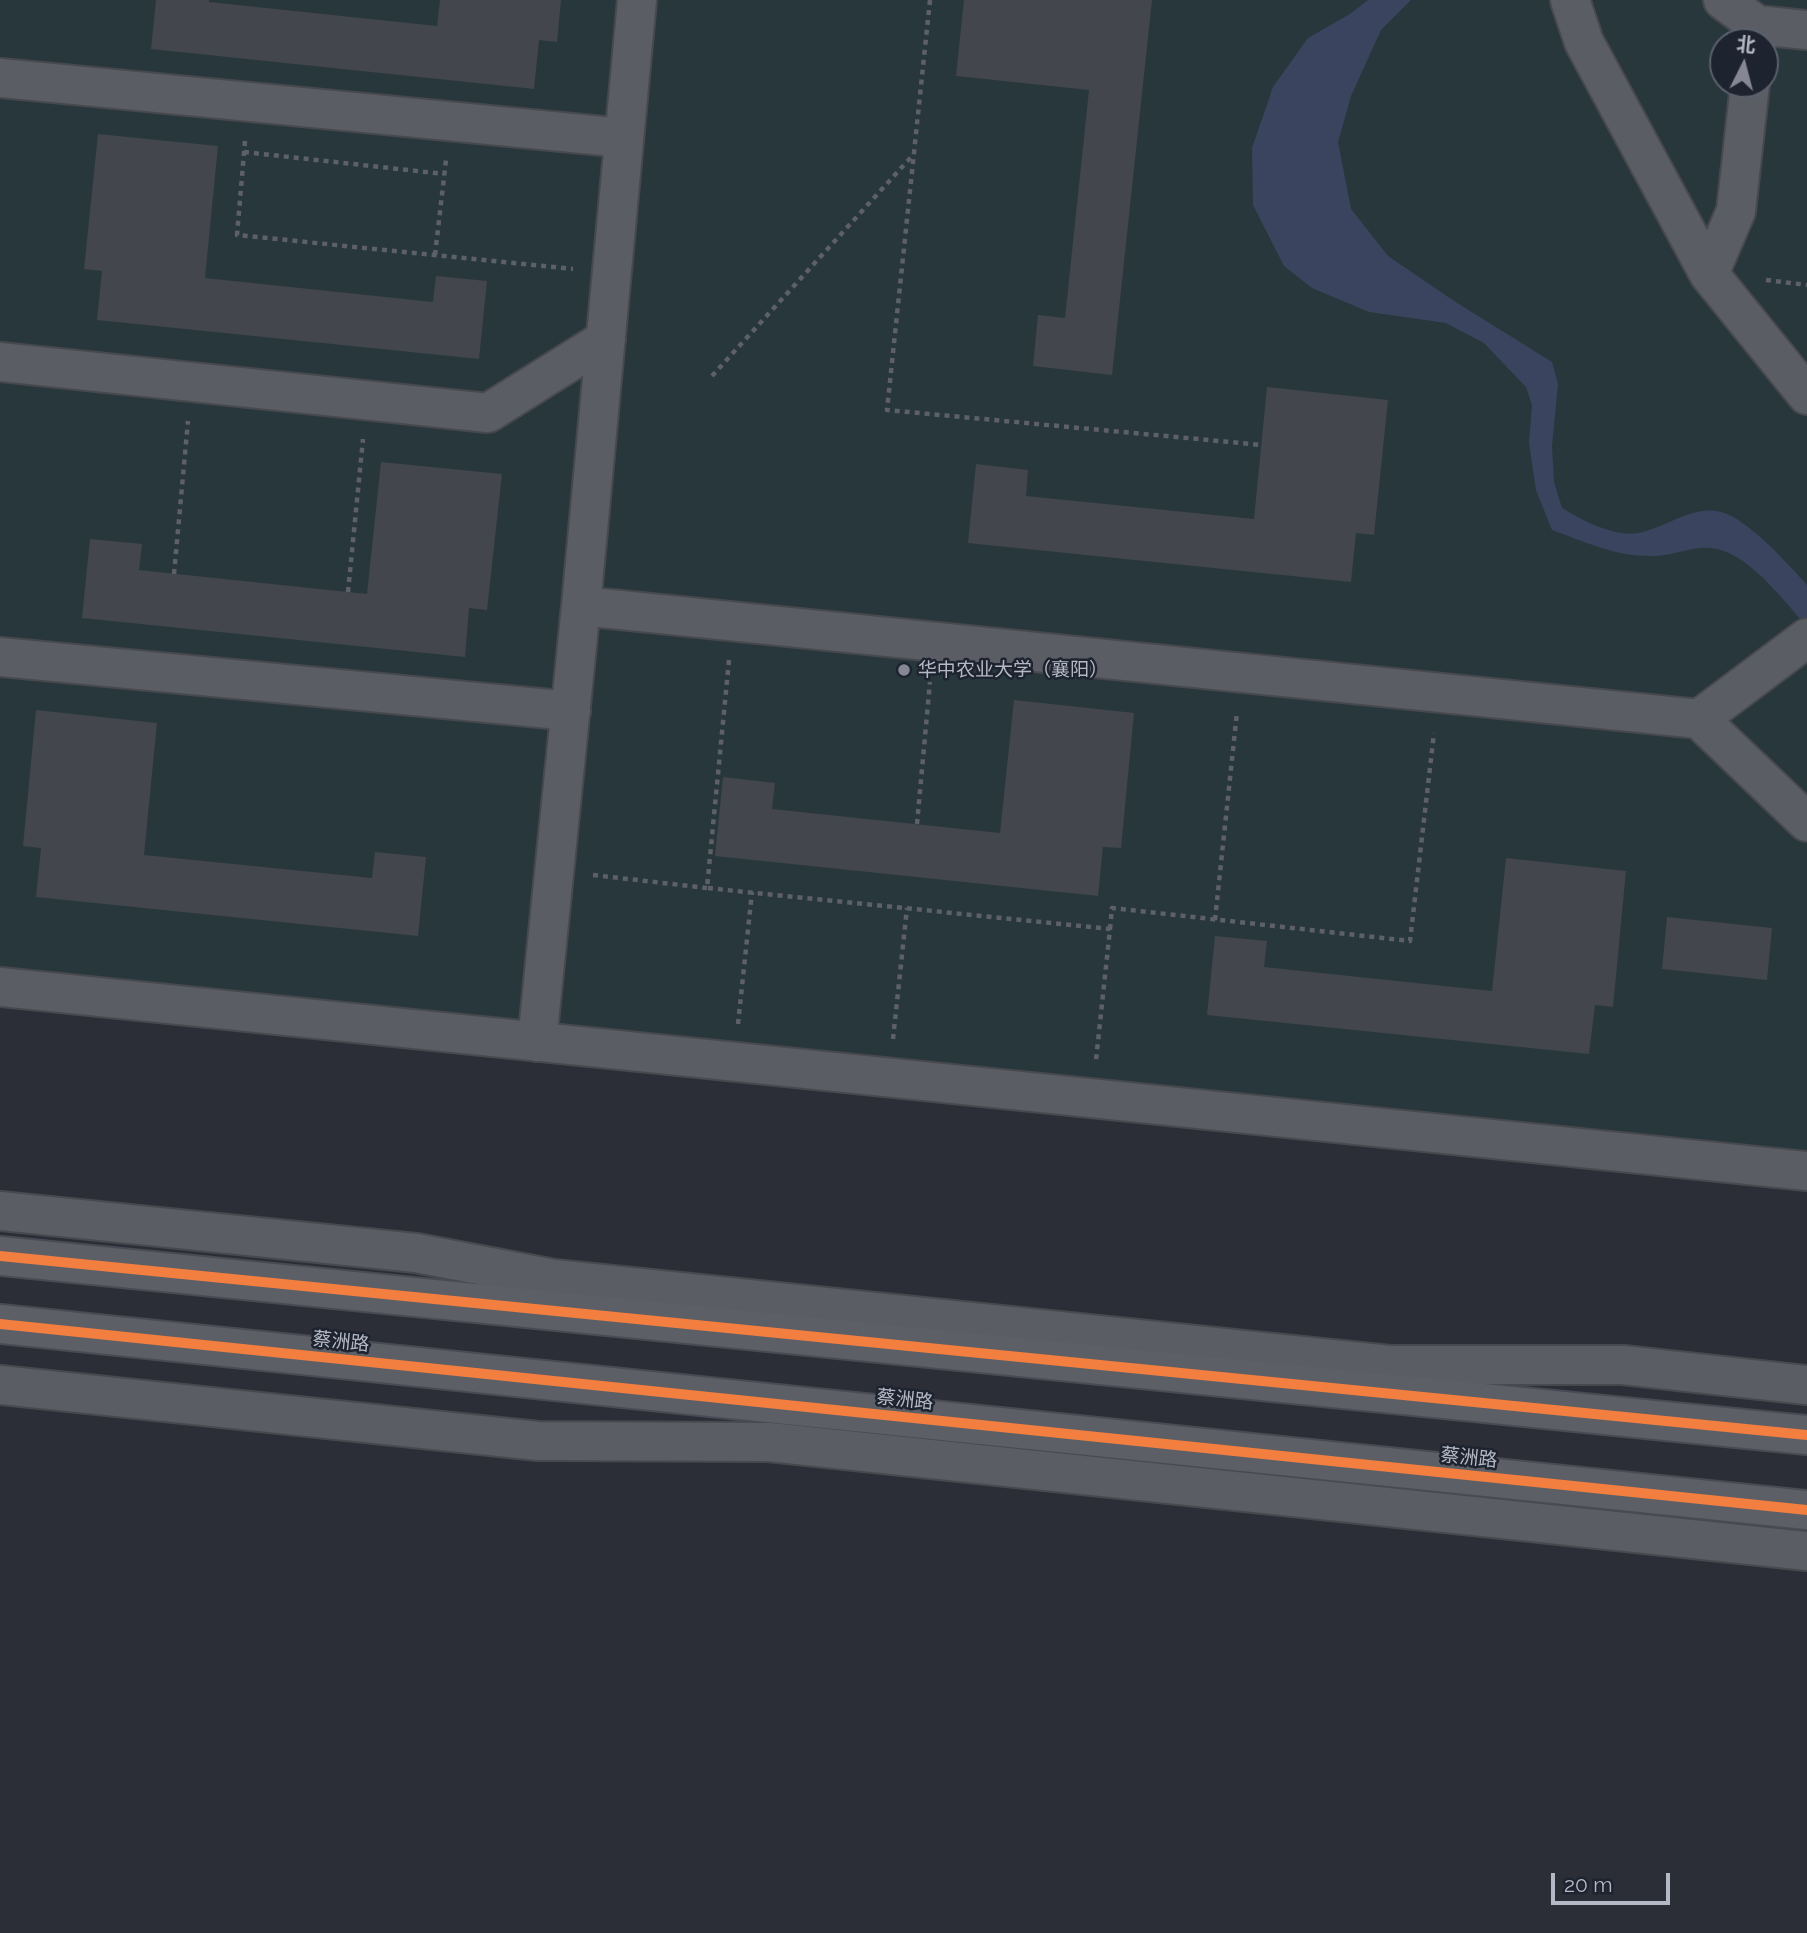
<!DOCTYPE html>
<html>
<head>
<meta charset="utf-8">
<style>
	body { margin:0 }
	#map { position:relative; width:1807px; height:1933px; overflow:hidden; background:#2b2e36; font-family:Raleway,"Noto Sans SC",sans-serif }
	canvas { display:block }
	.north { position:absolute; left:1709px; top:28px; width:70px; height:70px; box-sizing:border-box; background:#1e2330; border:2px solid #5a5f6c; border-radius:50%; rotate:6deg; font-size:19px; font-weight:700; line-height:28px; text-align:center; color:#b5b9c6 }
	.north::after { content:''; display:block; margin:auto; width:24px; height:32px; background:#858894; clip-path:polygon(50% 0,100% 100%,50% 72%,0 100%) }
	.scale { position:absolute; left:1551px; top:1873px; width:119px; height:32px; box-sizing:border-box; border:4px solid #b5b9c6; border-top:0; padding-left:9px; font-size:21px; line-height:24px; white-space:nowrap; color:#b5b9c6; -webkit-text-stroke:5px #1e2330; paint-order:stroke }
</style>
</head>
<body>
<div id="map">
<canvas width="1807" height="1933"></canvas>
<div class="north">北</div>
<div class="scale">20 m</div>
</div>
<script>
const context = document.querySelector('canvas').getContext('2d');
context.lineJoin = 'round';
function fill(path, color) { context.fillStyle = color; context.fill(path, 'evenodd'); }
function stroke(path, color, width, dash) { context.strokeStyle = color; context.lineWidth = width; context.lineCap = dash ? 'butt' : 'round'; context.setLineDash(dash || []); context.stroke(path); }
function write(font, color, halo, rows, align = 'center') {
  context.font = font + ' Raleway,"Noto Sans SC",sans-serif'; context.lineWidth = 5; context.setLineDash([]); context.textBaseline = 'middle'; context.strokeStyle = halo; context.fillStyle = color; for (const [text, x, y, turn = 0] of rows) {
    context.save(); context.translate(x, y); context.rotate((+turn || 0) * Math.PI / 180); context.textAlign = isNaN(turn) ? turn : align; if (halo) context.strokeText(text, 0, 0); context.fillText(text, 0, 0); context.restore();
  }
}
const green = new Path2D(`
	M0,0H1807V1171L0,987ZM1723,42H1765V84H1723Z`);
const water = new Path2D(`
	M1368,0H1411L1381,30L1351,96L1338,142L1351,209L1388,256L1454,301L1552,362L1558,384L1552,446L1554,482L1562,508C1584,521 1616,539 1643,532C1668,526 1694,505 1721,512C1748,519 1788,564 1807,585V627C1786,603 1755,562 1724,551C1699,541 1675,557 1650,556C1615,556 1585,542 1552,530L1536,490L1529,443L1532,405L1526,387L1484,343L1446,323L1369,312L1312,288L1284,266L1253,205L1252,148L1273,87L1308,38L1350,14Z`);
const building = new Path2D(`
	M156,0H209V2L437,26L440,0H561L557,42L539,40L534,89L151,49Z
	M964,0H1152L1112,375L1033,366L1038,315L1065,318L1089,90L956,76Z
	M98,134L218,146L205,278L433,302L436,276L487,281L479,359L97,320L102,271L84,269Z
	M1267,387L1388,400L1374,535L1356,533L1351,582L968,543L976,464L1028,470L1026,496L1254,519Z
	M381,462L502,474L487,610L469,608L465,657L82,618L90,539L142,544L139,570L367,594Z
	M1014,700L1134,713L1121,848L1103,847L1098,896L715,856L723,777L775,783L772,809L1000,833Z
	M36,710L157,723L144,855L372,878L375,852L426,857L418,936L36,897L41,848L23,846Z
	M1506,858L1626,871L1613,1007L1595,1005L1589,1054L1207,1015L1215,936L1267,941L1264,967L1492,991Z
	M1667,917L1772,928L1767,980L1662,969Z`);
const path = new Path2D(`
	M930,0L887,410L1262,445
	M245,141L237,235L573,269
	M244,152L444,174
	M435,255L446,160
	M1766,280L1807,285
	M712,376L913,155
	M174,574L188,421
	M348,592L363,439
	M729,660L707,888L1110,929L1096,1060
	M917,824L930,682
	M593,875L707,888
	M1215,920L1237,712
	M1110,929L1112,908L1410,941L1434,733
	M738,1024L752,892
	M893,1039L907,908`);
const minor = new Path2D(`
	M1570,0L1584,42L1709,274L1807,395
	M1723,0L1757,25L1807,30
	M0,78L624,138
	M1709,274L1736,211L1750,84
	M0,362L488,413L606,339
	M581,606L637,0
	M0,657L571,711
	M1699,719L1807,822
	M0,987L1807,1171
	M537,1042L581,606L1699,719L1807,638
	M0,1211L416,1253L554,1279L1390,1365H1623L1807,1385
	M0,1385L538,1441L769,1442L1807,1551`);
const major = new Path2D(`
	M0,1256L1807,1435
	M0,1324L1807,1510`);
const cycleway = new Path2D(`
	M0,1256L1807,1435
	M0,1324L1807,1510`);
const markers = [
	[904,670,7,"#858894"]
];
const poiNames = [
	["华中农业大学（襄阳）",918,670]
];
const streetNames = [
	["蔡洲路",341,1342,6],
	["蔡洲路",905,1400,6],
	["蔡洲路",1469,1458,6]
];
fill(green, '#28373c');
fill(water, '#3b445e');
fill(building, '#43464d');
stroke(minor, '#47494f', 42);
stroke(major, '#484b53', 42);
stroke(path, '#5d6068', 4.5, [5, 5]);
stroke(minor, '#5a5d64', 38);
stroke(major, '#5c5f66', 38);
stroke(cycleway, '#f27e40', 10);
for (const [x, y, r, color] of markers) { const dot = new Path2D(); dot.arc(x, y, r, 0, 2 * Math.PI); context.fillStyle = color; context.fill(dot); stroke(dot, '#1e2330', 2.5); }
write('19px', '#b5b9c6', '#1e2330', poiNames, 'left');
write('19px', '#b5b9c6', '#1e2330', streetNames);
</script>
</body>
</html>
